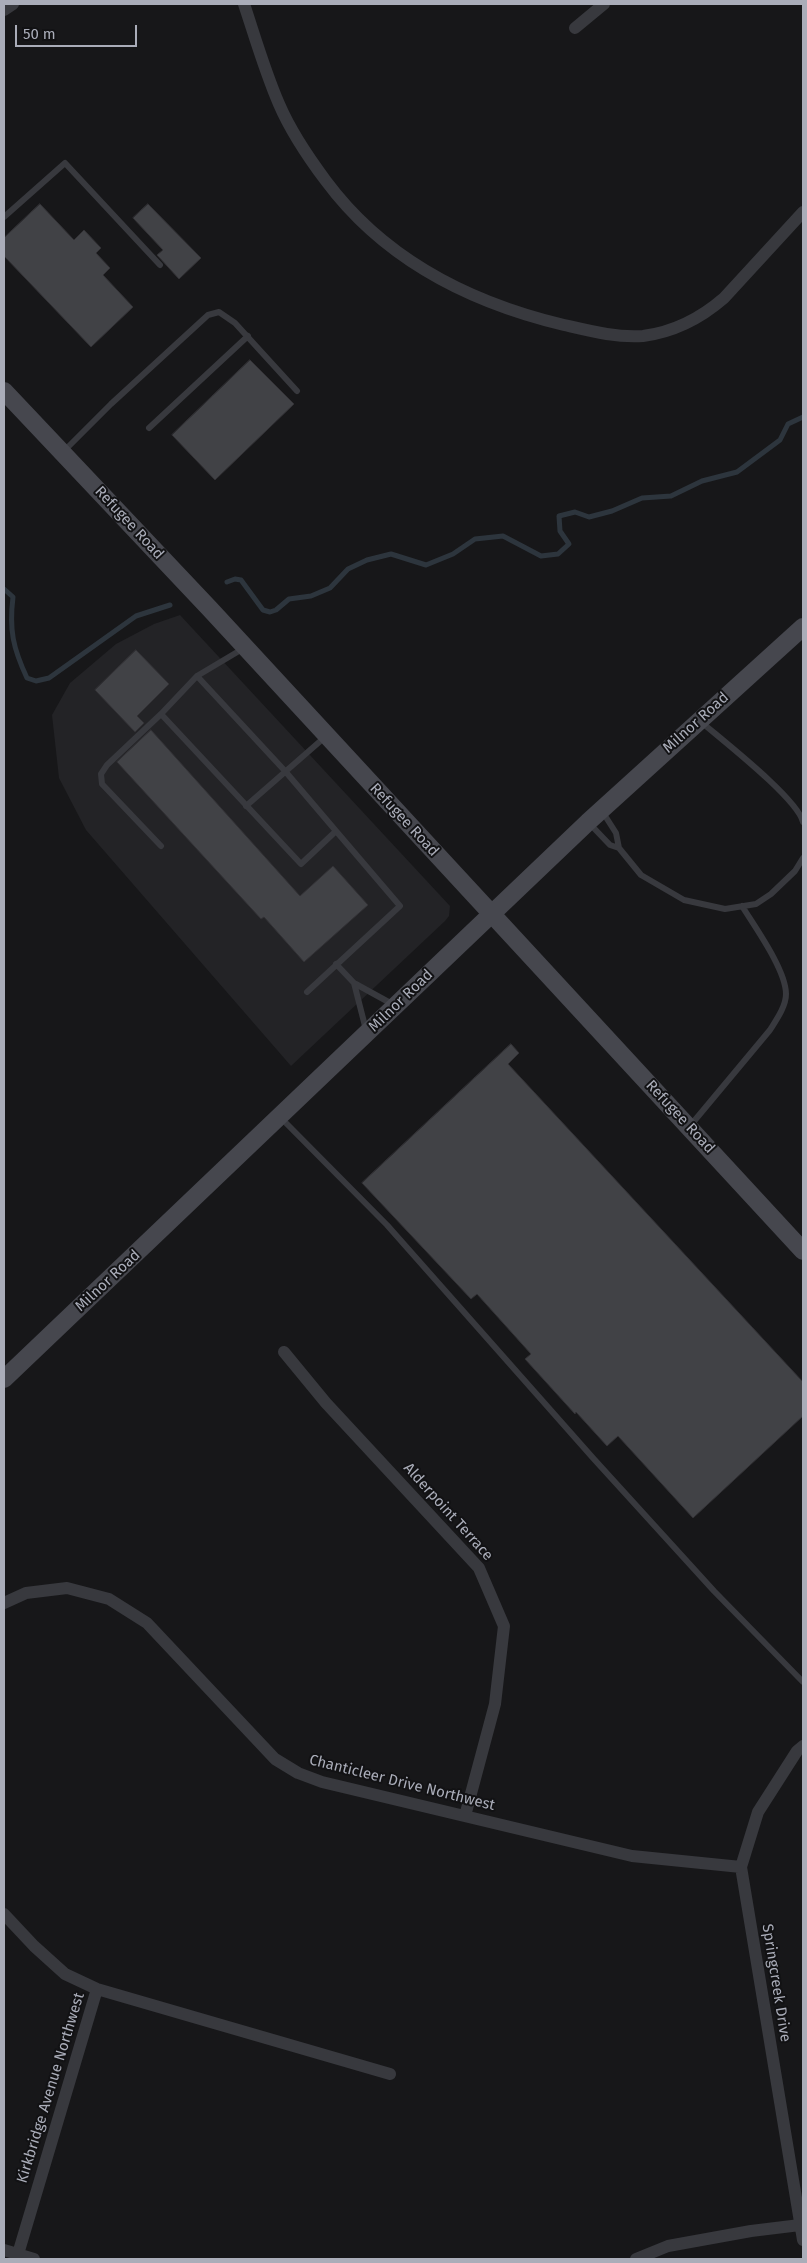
<!DOCTYPE html>
<html>
<head>
<meta charset="utf-8">
<style>
	body { margin:0 }
	#map { position:relative; width:807px; height:2263px; overflow:hidden; background:#171719; font-family:"Fira Sans",sans-serif }
	canvas { display:block }
	.frame { position:absolute; inset:0; border:5px solid #aaadb9; pointer-events:none }
	.scale { position:absolute; left:15px; top:25px; width:122px; height:22px; box-sizing:border-box; border:2px solid #aaadb9; border-top:0; padding-left:6px; font-size:15px; line-height:18px; white-space:nowrap; color:#aaadb9; -webkit-text-stroke:4px #121214; paint-order:stroke }
</style>
</head>
<body>
<div id="map">
<canvas width="807" height="2263"></canvas>
<div class="frame"></div>
<div class="scale">50 m</div>
</div>
<script>
const context = document.querySelector('canvas').getContext('2d');
context.lineJoin = 'round';
function fill(path, color) { context.fillStyle = color; context.fill(path, 'evenodd'); }
function stroke(path, color, width, dash) { context.strokeStyle = color; context.lineWidth = width; context.lineCap = dash ? 'butt' : 'round'; context.setLineDash(dash || []); context.stroke(path); }
function write(font, color, halo, rows, align = 'center') {
  context.font = font + ' "Fira Sans",sans-serif'; context.lineWidth = 4; context.setLineDash([]); context.textBaseline = 'middle'; context.strokeStyle = halo; context.fillStyle = color; for (const [text, x, y, turn = 0] of rows) {
    context.save(); context.translate(x, y); context.rotate((+turn || 0) * Math.PI / 180); context.textAlign = isNaN(turn) ? turn : align; if (halo) context.strokeText(text, 0, 0); context.fillText(text, 0, 0); context.restore();
  }
}
const built = new Path2D(`
	M180,615L450,906L449,916L445,921L291,1066L86,830L59,778L52,715L70,683L116,644L154,624Z`);
const stream = new Path2D(`
	M227,582L235,579L241,580L263,610L270,612L276,610L289,599L311,596L330,588L348,569L367,560L391,554L426,565L453,554L475,539L503,536L541,556L558,554L569,544L560,531L559,516L575,512L589,517L612,511L642,498L671,496L702,481L737,472L780,440L788,424L803,417
	M4,589L13,597C9,630 13,648 27,678L36,681L49,678L136,616L170,605`);
const building = new Path2D(`
	M40,204L74,240L84,230L101,248L96,253L110,268L103,275L133,307L91,347L4,256V238Z
	M148,204L201,258L179,279L157,255L163,250L133,218Z
	M250,360L294,404L215,480L172,435Z
	M136,650L169,684L137,716L144,723L135,732L95,690Z
	M151,730L300,896L333,866L368,905L304,962L264,917L261,919L117,762Z
	M511,1044L519,1053L508,1064L803,1382V1416L693,1518L618,1436L607,1446L576,1412L575,1414L525,1359L531,1354L477,1294L471,1299L362,1183Z`);
const lane = new Path2D(`
	M4,217L65,163L160,265
	M149,428L248,336
	M63,452L111,404L208,315L219,312L235,323L297,391
	M244,648L197,676L161,714L301,864L336,831L400,906L307,992
	M197,676L285,771L336,831
	M161,714L107,765L101,774L102,784L161,846
	M700,721C722,740 797,798 803,822
	M246,806L325,737
	M602,811L616,833L619,848L641,875L684,900L725,909L756,904L771,894L795,871L803,858
	M588,822L610,845L619,848
	M336,964L354,983L394,1005
	M354,983L366,1030
	M281,1118L387,1225L593,1458L714,1591L803,1682
	M690,1126L770,1030C777,1019 786,1006 786,994C786,970 755,927 742,906`);
const street = new Path2D(`
	M244,4C255,37 265,72 279,104C291,132 308,157 326,181C384,259 471,303 564,325C590,331 617,338 643,336C674,332 701,318 724,298L803,212
	M4,10L13,4
	M575,28L604,4
	M284,1352L326,1403L479,1568L504,1626L495,1704L465,1816
	M4,1603L26,1593L67,1588L109,1599L147,1623L275,1759L298,1773L322,1782L632,1856L741,1867
	M803,1746L797,1751L758,1812L741,1867L803,2240
	M4,1914L34,1946L65,1974L97,1989L390,2074
	M4,2250L34,2259
	M18,2254L97,1989
	M636,2259L668,2246L751,2231L800,2225`);
const secondary = new Path2D(`
	M4,391L210,609L803,1251
	M4,1379L588,822L803,627`);
const streetNames = [
	["Refugee Road",129,523,47],
	["Milnor Road",696,723,-42],
	["Refugee Road",404,820,47],
	["Milnor Road",401,1001,-44],
	["Refugee Road",680,1117,47],
	["Milnor Road",108,1281,-43],
	["Alderpoint Terrace",448,1512,48],
	["Chanticleer Drive Northwest",402,1783,14],
	["Springcreek Drive",776,1983,81],
	["Kirkbridge Avenue Northwest",51,2088,-73]
];
fill(built, '#232326');
stroke(stream, '#2d353d', 5);
fill(building, '#414246');
stroke(building, '#323135', 1);
stroke(lane, '#38393e', 6);
stroke(street, '#38393e', 12);
stroke(secondary, '#46474e', 18);
write('15px', '#aaadb9', '#121214', streetNames);
</script>
</body>
</html>
